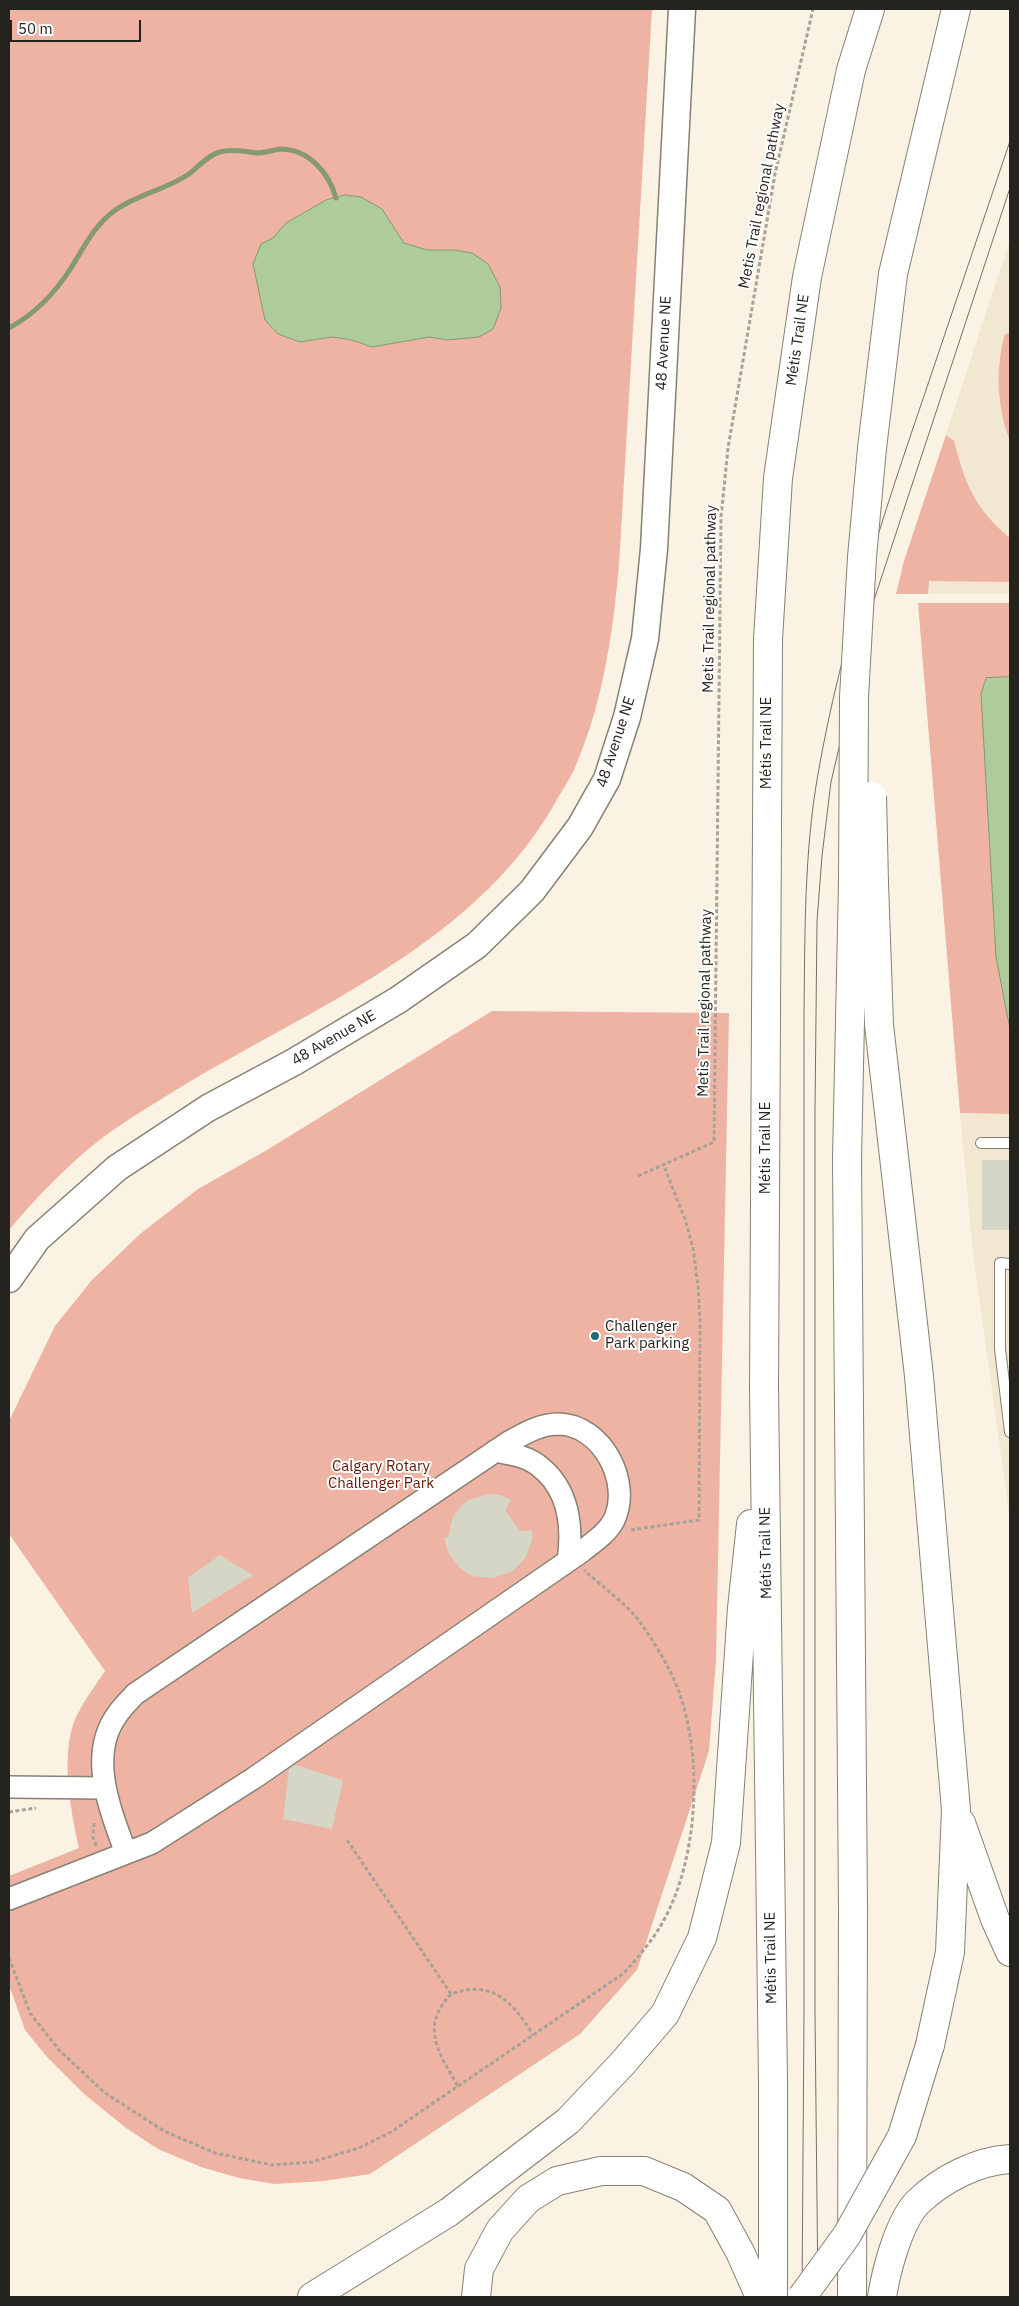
<!DOCTYPE html>
<html>
<head>
<meta charset="utf-8">
<style>
	body { margin:0 }
	#map { position:relative; width:1019px; height:2306px; overflow:hidden; background:#faf3e4; font-family:"IBM Plex Sans",sans-serif }
	canvas { display:block }
	.frame { position:absolute; inset:0; border:10px solid #25231d; pointer-events:none }
	.scale { position:absolute; left:10px; top:20px; width:131px; height:22px; box-sizing:border-box; border:2px solid #25231d; border-top:0; padding-left:6px; font-size:15px; line-height:18px; white-space:nowrap; color:#25231d; -webkit-text-stroke:4px #fff; paint-order:stroke }
</style>
</head>
<body>
<div id="map">
<canvas width="1019" height="2306"></canvas>
<div class="frame"></div>
<div class="scale">50 m</div>
</div>
<script>
const context = document.querySelector('canvas').getContext('2d');
context.lineJoin = 'round';
function fill(path, color) { context.fillStyle = color; context.fill(path, 'evenodd'); }
function stroke(path, color, width, dash) { context.strokeStyle = color; context.lineWidth = width; context.lineCap = dash ? 'butt' : 'round'; context.setLineDash(dash || []); context.stroke(path); }
function write(font, color, halo, rows, align = 'center') {
  context.font = font + ' "IBM Plex Sans",sans-serif'; context.lineWidth = 4; context.setLineDash([]); context.textBaseline = 'middle'; context.strokeStyle = halo; context.fillStyle = color; for (const [text, x, y, turn = 0] of rows) {
    context.save(); context.translate(x, y); context.rotate((+turn || 0) * Math.PI / 180); context.textAlign = isNaN(turn) ? turn : align; if (halo) context.strokeText(text, 0, 0); context.fillText(text, 0, 0); context.restore();
  }
}
const built = new Path2D(`
	M1010,240V594H896L904,561Z
	M960,1113L1010,1114V1520L973,1254Z`);
const green = new Path2D(`
	M9,9H652L619,565C613,633 603,702 576,765C571,778 562,790 555,803C471,951 297,1013 160,1100C137,1114 113,1129 92,1146C62,1171 34,1200 9,1230Z
	M1010,333V441C997,407 995,369 1005,334Z
	M946,435L954,441C965,484 975,509 1010,538V582L929,581L928,594H896L904,561Z
	M918,603H1010V1114L960,1113Z
	M492,1011L729,1013L716,1660L709,1751L637,1970L580,2034L370,2174L324,2181L274,2184L239,2178L201,2167L158,2149L126,2128L83,2093L47,2057L25,2030L9,1985V1876L79,1848C71,1812 62,1764 72,1728C78,1708 93,1689 105,1671L9,1534V1421L55,1326L92,1280L140,1234L198,1189L267,1150Z`);
const water = new Path2D(`
	M345,195L361,197L382,209L404,243L427,250H454L472,253L488,264L500,287L501,308L493,329L479,337L447,340L429,337L372,347L352,340L332,337L300,342L278,334L265,320L253,264L261,244L273,238L286,223L326,200Z
	M1010,677V1029L996,957L981,694L986,678Z`);
const stream = new Path2D(`
	M9,328C35,314 55,293 71,268C84,247 94,226 114,211C137,194 166,190 189,174C198,167 208,155 220,152C231,148 247,152 258,153C265,153 273,150 280,149C309,149 329,173 336,198`);
const building = new Path2D(`
	M982,1160H1010V1230H982Z
	M490,1494L501,1495L511,1500L505,1510L520,1531L532,1530V1540L526,1557L513,1571L493,1578L471,1576L459,1567L449,1554L444,1538L448,1537L453,1516L461,1506L468,1500Z
	M220,1555L253,1575L192,1613L188,1578Z
	M295,1765L343,1780L332,1829L283,1819L289,1769Z`);
const path = new Path2D(`
	M638,1176L714,1142L721,517L728,448L775,174L813,9
	M631,1530L699,1520L700,1323L698,1286L693,1248L685,1219L664,1166
	M9,1812L36,1808
	M94,1823L93,1837L96,1846
	M347,1840L451,1994C492,1979 513,2002 533,2035
	M9,1958L30,2013L59,2050L105,2093L164,2131L215,2153L272,2165L312,2162L359,2148L391,2132L624,1973C639,1956 654,1939 665,1918C698,1856 703,1758 679,1692C670,1667 655,1644 640,1622C627,1604 601,1586 584,1570
	M451,1994C420,2027 438,2052 458,2086`);
const service = new Path2D(`
	M981,1143H1010
	M1010,1264L1000,1263V1349L1010,1432`);
const minor = new Path2D(`
	M495,1451C510,1454 527,1456 539,1466C569,1489 573,1527 568,1561
	M9,1787L104,1788
	M9,1899L152,1843L254,1778L581,1552C592,1543 607,1534 614,1520C632,1482 602,1425 559,1424C540,1424 525,1433 509,1442L135,1694C129,1701 122,1707 117,1715C87,1756 111,1812 126,1853`);
const tertiary = new Path2D(`
	M9,1279L37,1239L117,1168L208,1108L294,1062L398,1000L477,945L532,891L580,827L607,779L627,717L645,639L654,549L682,9`);
const primary = new Path2D(`
	M872,448L893,274L956,9
	M874,883L879,1025L919,1376L956,1810L950,1952L930,2045
	M961,1823L995,1919L1010,1952
	M312,2297L449,2212L568,2121L622,2064L665,2014L702,1938L726,1843L742,1608L751,1524
	M476,2297L479,2269L500,2230L528,2199L557,2181L601,2171H644L683,2187L717,2210L740,2252L760,2297
	M773,2297V2083L764,1388L768,639L778,478L807,277L851,70L870,9
	M852,2297L853,1908L847,1159L853,882
	M882,2297C886,2271 899,2221 918,2202C942,2179 977,2161 1010,2159`);
const tram = new Path2D(`
	M802,2297L804,2012V1014C805,934 804,853 818,774C841,642 883,516 926,390C954,307 982,224 1010,141
	M818,2297L815,2014V1110L817,921L822,856L831,782L872,606L1010,188`);
const primaryBridge = new Path2D(`
	M872,796L874,883
	M853,882L854,697L862,557L872,448
	M802,2297L847,2235L902,2136L930,2045`);
const markers = [
	[595,1336,5,"#206b73"]
];
const streetNames = [
	["Metis Trail regional pathway",762,196,-79],
	["Métis Trail NE",798,340,-82],
	["48 Avenue NE",664,343,-87],
	["Metis Trail regional pathway",710,599,-89],
	["48 Avenue NE",616,742,-72],
	["Métis Trail NE",767,743,-90],
	["Metis Trail regional pathway",705,1003,-89],
	["48 Avenue NE",334,1038,-30],
	["Métis Trail NE",766,1148,-90],
	["Métis Trail NE",766,1553,-91],
	["Métis Trail NE",771,1958,-91]
];
const poiNames = [
	["Challenger",605,1327],
	["Park parking",605,1344]
];
const parkNames = [
	["Calgary Rotary",381,1467],
	["Challenger Park",381,1484]
];
fill(built, '#f2e7d1');
fill(green, '#eeb3a2');
fill(water, '#aecc9a');
stroke(water, '#859974', 1);
stroke(stream, '#859974', 5);
fill(building, '#d6d6c6');
stroke(service, '#878073', 12);
stroke(minor, '#878073', 24);
stroke(tertiary, '#878073', 29);
stroke(primary, '#878073', 30);
stroke(path, '#a7a297', 3, [4, 2.5]);
stroke(service, '#fff', 10);
stroke(minor, '#fff', 21);
stroke(tertiary, '#fff', 26);
stroke(primary, '#fff', 28);
stroke(tram, '#747067', 1);
stroke(primaryBridge, '#878073', 30, []);
stroke(primaryBridge, '#fff', 28);
for (const [x, y, r, color] of markers) { const dot = new Path2D(); dot.arc(x, y, r, 0, 2 * Math.PI); context.fillStyle = color; context.fill(dot); stroke(dot, '#fff', 2); }
write('15px', '#25231d', '#fff', streetNames);
write('15px', '#25231d', '#fff', poiNames, 'left');
write('15px', '#5f1904', '#fff', parkNames);
</script>
</body>
</html>
